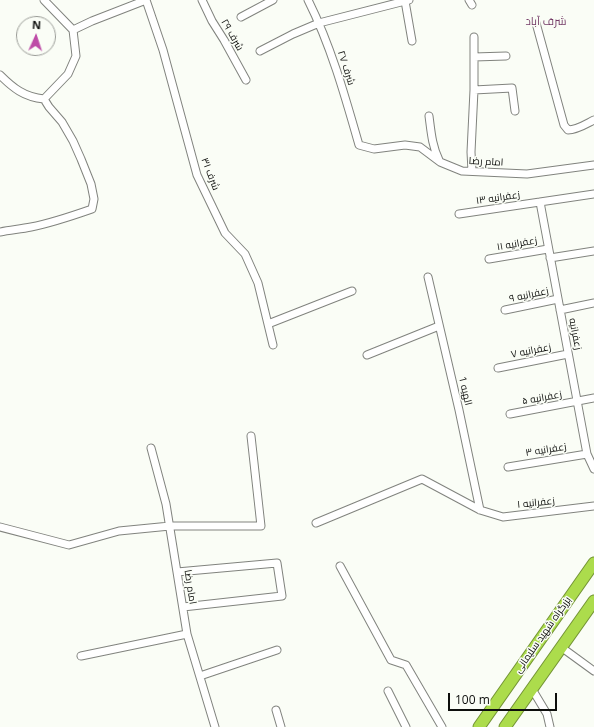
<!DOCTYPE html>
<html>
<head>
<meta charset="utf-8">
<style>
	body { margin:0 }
	#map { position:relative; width:594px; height:727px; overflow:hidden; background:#fafdf6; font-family:"Open Sans",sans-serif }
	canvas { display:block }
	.north { position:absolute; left:16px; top:16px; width:40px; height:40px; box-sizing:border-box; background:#fafdf6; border:1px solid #9b9d98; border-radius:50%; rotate:3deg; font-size:11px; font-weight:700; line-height:16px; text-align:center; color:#0d0e0c }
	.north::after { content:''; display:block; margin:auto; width:14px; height:18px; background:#be4ca7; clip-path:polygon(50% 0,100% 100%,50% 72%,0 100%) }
	.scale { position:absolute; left:448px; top:693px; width:109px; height:18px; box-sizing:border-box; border:2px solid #0d0e0c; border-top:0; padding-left:5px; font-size:12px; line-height:14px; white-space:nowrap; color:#0d0e0c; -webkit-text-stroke:3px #fafdf6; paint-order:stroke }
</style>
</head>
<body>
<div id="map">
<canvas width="594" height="727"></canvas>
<div class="north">N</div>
<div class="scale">100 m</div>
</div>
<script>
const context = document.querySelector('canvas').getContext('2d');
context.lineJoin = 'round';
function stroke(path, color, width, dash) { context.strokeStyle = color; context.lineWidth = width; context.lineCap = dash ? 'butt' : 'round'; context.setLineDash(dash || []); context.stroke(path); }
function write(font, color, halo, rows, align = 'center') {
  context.font = font + ' "Open Sans",Cairo,sans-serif'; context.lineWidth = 3; context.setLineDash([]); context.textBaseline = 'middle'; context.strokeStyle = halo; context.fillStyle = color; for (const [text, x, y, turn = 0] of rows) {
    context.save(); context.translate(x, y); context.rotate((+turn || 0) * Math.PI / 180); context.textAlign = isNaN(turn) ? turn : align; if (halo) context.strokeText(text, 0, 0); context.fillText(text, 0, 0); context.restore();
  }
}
const minor = new Path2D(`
	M146,0L163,50L197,175L225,233L245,254L258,283L273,345
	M202,0L212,21L224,40L246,80
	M308,0C331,46 345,96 359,145L374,149L405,145L420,147L440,162L462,171L527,174L594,165
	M469,0L472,5
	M405,1L412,41
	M241,17L273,0
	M536,23L564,125L568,130C577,130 586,124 594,120
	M73,30L92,21L146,0
	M260,51L293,34L319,23L409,0
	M474,57L506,56
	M0,75C13,88 24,97 44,99L49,107L62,122L73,141L81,159L91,184L94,199L92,209C72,216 52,223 31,227C21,229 10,230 0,232
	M474,90L512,88L515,111
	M44,99L68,74L76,56L73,30L44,0
	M429,116C431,131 432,146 439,160
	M472,171L471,152L474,90V37
	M540,202L587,454L594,469
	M459,214L594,194
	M550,258L594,251
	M489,259L548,249
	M428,277L459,410L480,510
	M505,310L558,299
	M560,310L594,303
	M268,324L352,291
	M367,355L439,326
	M498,368L568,354
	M510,414L594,398
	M151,448L166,504L187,634L215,727
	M508,467L587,454
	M316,523L422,479L480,510L503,517L594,506
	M0,527L69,545L119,531L170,526H261L251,436
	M340,566L391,660L406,665L442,727
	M177,572L277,563L282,596L183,607
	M561,647L594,671
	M81,656L187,634
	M200,676L277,650
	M532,689L547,714L550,727
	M388,691L406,727
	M276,710L281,727`);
const highway = new Path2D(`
	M479,727L594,563
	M505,727L594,601`);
const streetNames = [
	["شرف ۲۹",232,35,60],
	["شرف ۲۷",346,68,72],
	["امام رضا",486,162,3],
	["شرف ۳۱",210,174,69],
	["زعفرانیه ۱۳",498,198,-8],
	["زعفرانیه ۱۱",517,244,-10],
	["زعفرانیه ۹",529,295,-12],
	["زعفرانیه",575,334,79],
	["زعفرانیه ۷",531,351,-11],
	["الهیه 1",465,391,77],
	["زعفرانیه ۵",542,398,-10],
	["زعفرانیه ۳",546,450,-9],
	["زعفرانیه ۱",536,503,-6],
	["امام رضا",190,587,81],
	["بزرگراه شهید سلیمانی",543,635,-55]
];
const neighbourhoodNames = [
	["شرف آباد",546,22]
];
stroke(minor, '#81837e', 9);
stroke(highway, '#749436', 13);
stroke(minor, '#fff', 7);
stroke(highway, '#acdc4c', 11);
write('10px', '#0d0e0c', '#fafdf6', streetNames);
write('11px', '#743b67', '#fafdf6', neighbourhoodNames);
</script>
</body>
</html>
